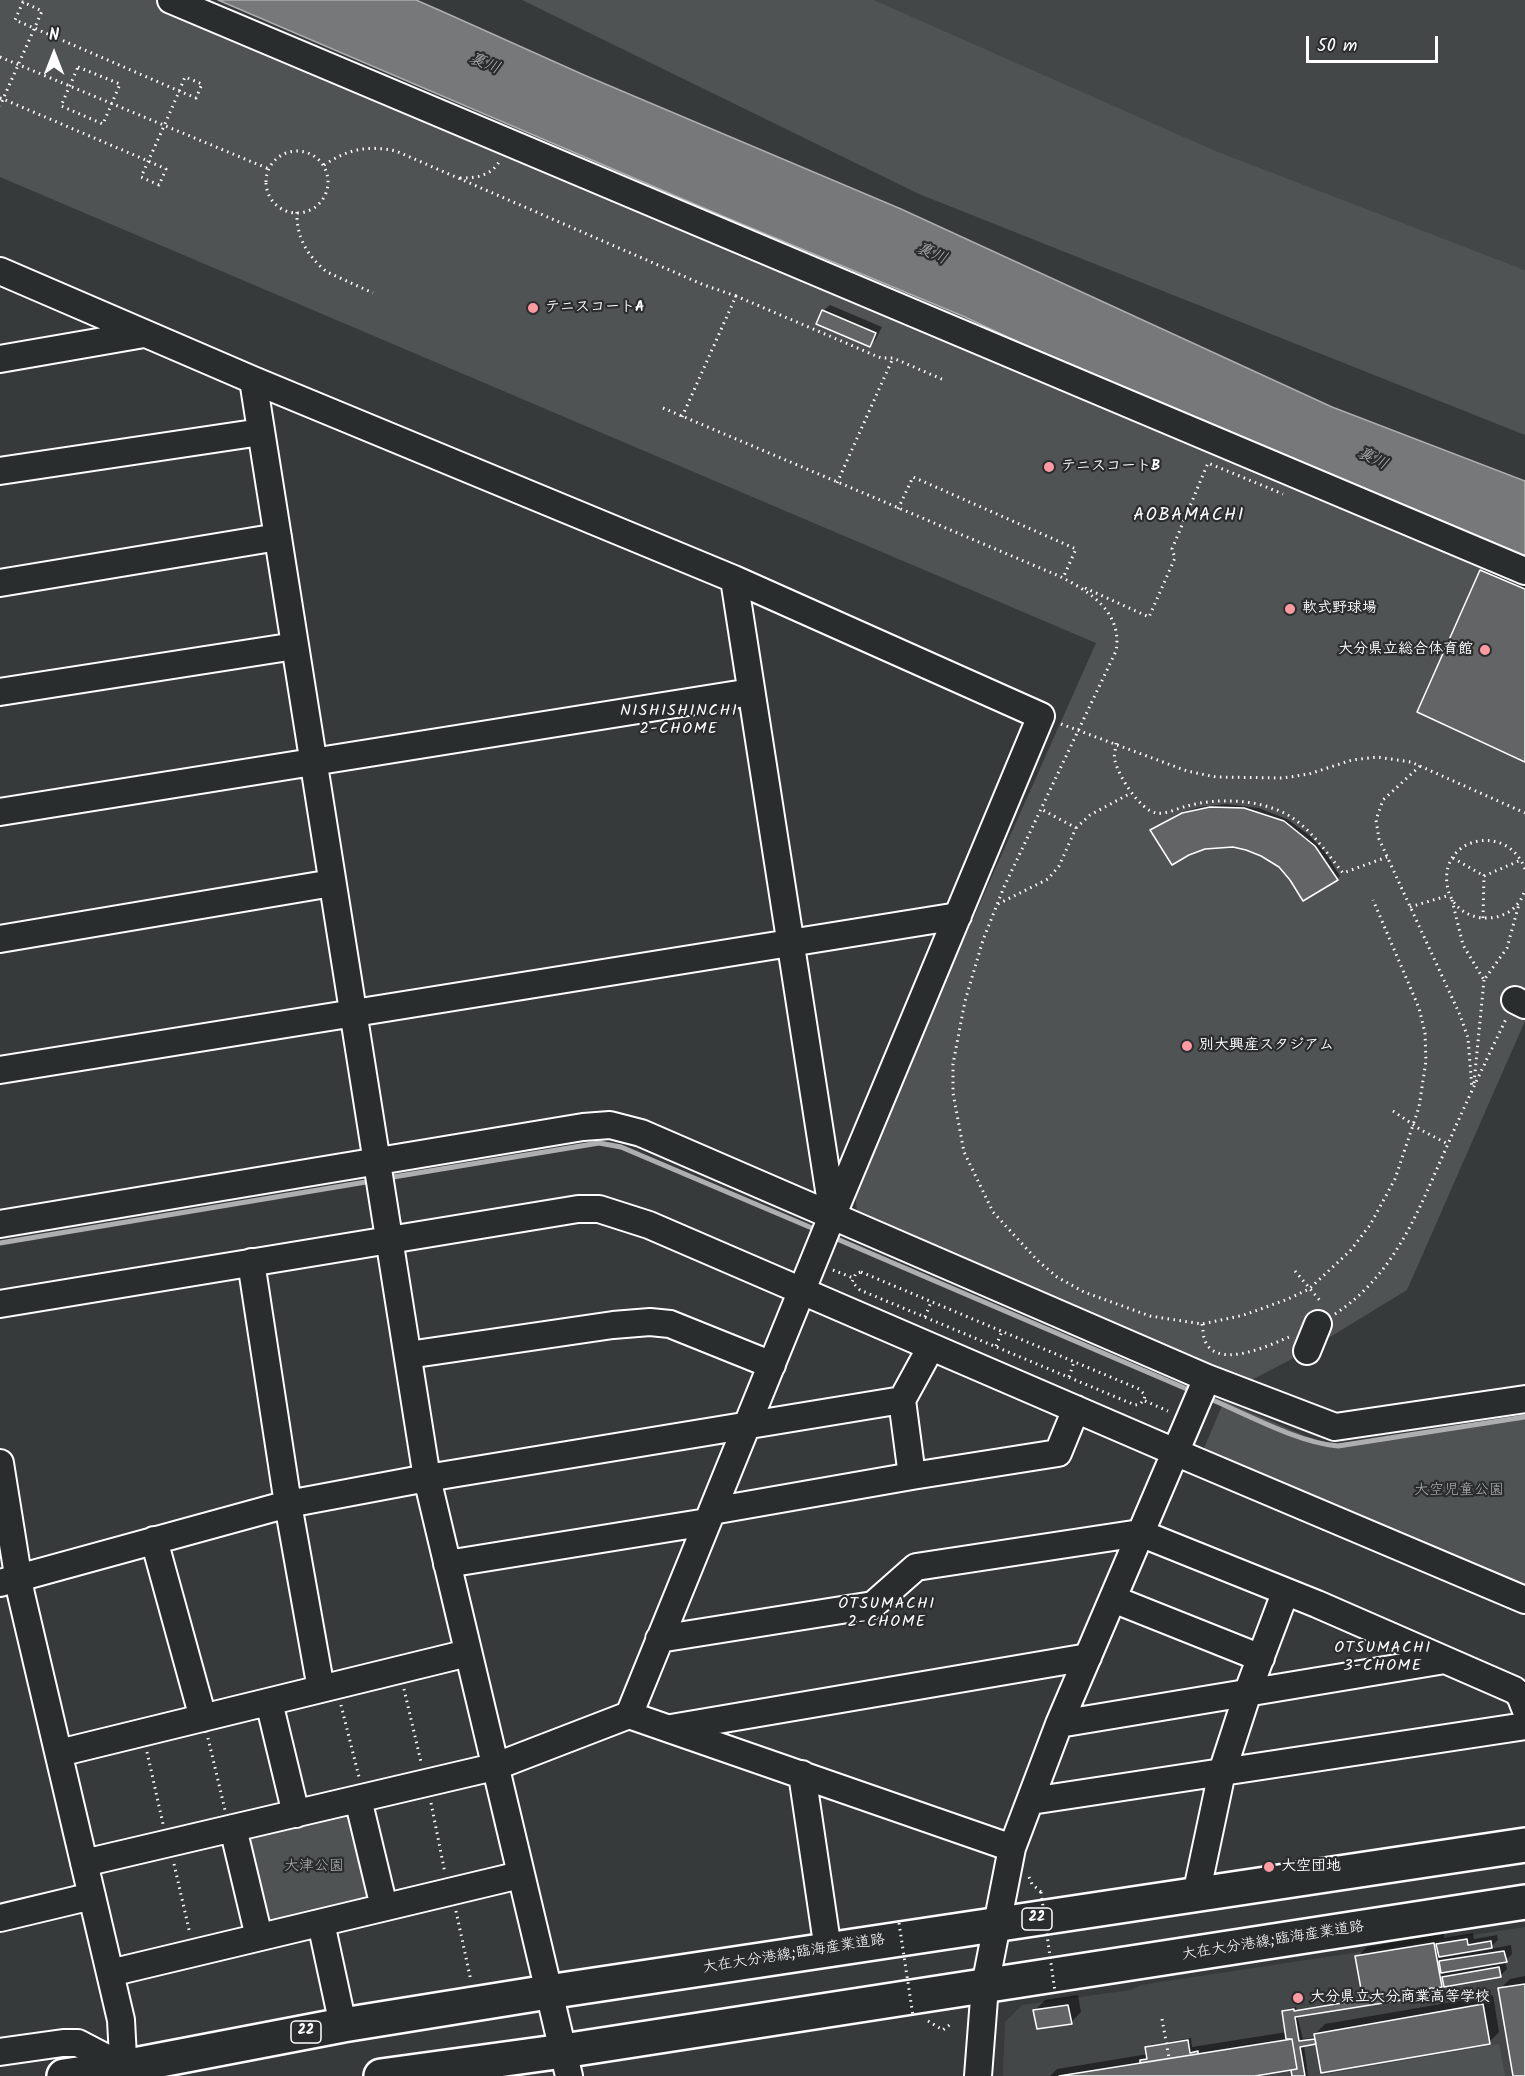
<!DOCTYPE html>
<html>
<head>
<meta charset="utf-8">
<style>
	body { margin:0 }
	#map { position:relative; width:1525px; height:2076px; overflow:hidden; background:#373a3b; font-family:Kalam,sans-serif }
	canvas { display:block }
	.north { position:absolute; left:24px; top:24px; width:60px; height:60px; -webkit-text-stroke:4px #2a2d2e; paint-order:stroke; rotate:0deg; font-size:16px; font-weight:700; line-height:24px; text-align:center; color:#fff }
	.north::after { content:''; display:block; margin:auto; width:21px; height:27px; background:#fff; clip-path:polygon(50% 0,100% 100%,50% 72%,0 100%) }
	.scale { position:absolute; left:1306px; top:36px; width:132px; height:27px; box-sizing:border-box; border:3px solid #fff; border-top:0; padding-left:8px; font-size:18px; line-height:21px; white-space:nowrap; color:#fff; -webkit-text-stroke:4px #2a2d2e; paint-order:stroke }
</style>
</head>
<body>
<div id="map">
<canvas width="1525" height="2076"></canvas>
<div class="north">N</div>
<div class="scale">50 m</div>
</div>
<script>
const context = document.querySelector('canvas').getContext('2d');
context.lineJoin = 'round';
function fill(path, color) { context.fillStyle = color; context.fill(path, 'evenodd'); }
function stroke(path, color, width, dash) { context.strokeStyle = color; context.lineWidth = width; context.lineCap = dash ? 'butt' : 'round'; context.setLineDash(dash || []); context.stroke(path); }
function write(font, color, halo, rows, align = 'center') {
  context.font = font + ' Kalam,"Klee One",sans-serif'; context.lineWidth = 4.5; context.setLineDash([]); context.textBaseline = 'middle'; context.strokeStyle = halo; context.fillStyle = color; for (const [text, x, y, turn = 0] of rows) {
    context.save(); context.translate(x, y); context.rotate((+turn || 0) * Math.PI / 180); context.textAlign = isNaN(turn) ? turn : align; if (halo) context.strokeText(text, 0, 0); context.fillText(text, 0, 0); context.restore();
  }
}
const built = new Path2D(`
	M874,0H1525V270L1216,151Z
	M1525,1927V2076H1003L1005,2022L1022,2005L1131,1990L1141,1985Z`);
const green = new Path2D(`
	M0,0H167L1525,574V1021L1407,1290L1307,1351L1244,1384L857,1210L854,1186L1096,643L0,177Z
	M522,0H874L1216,151L1525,270V435L919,194Z
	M1224,1401L1305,1436L1332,1444L1364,1441L1525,1415V1592L1202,1453Z
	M347,1808L374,1898L265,1925L243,1838Z
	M1499,2044L1505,2076H1316Z`);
const water = new Path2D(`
	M218,0H416L439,10L584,75L901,209L1332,407L1525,481V561L1101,381L965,317L725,217Z`);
const shadow = new Path2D(`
	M830,305L882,327L876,339L870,345L823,311Z
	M1495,558L1525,570V760L1481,571Z
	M1226,804L1259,808L1287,819L1309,835L1325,852L1340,876L1337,879L1288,874L1262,855L1247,849L1155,828L1177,814L1199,807Z
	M1444,1933V1938L1473,1933L1474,1939L1497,1935L1498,1940L1489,1949L1511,1945L1512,1954L1505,1961L1507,1969L1500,1976L1445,1982L1441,1986L1435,1987L1436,1990L1433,1993L1297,2015L1303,2039L1316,2037L1315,2034L1325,2024L1493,1995L1499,2032L1489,2042L1317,2043L1304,2045L1308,2076H1294L1293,2068L1245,2076H1050L1057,2069L1148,2054L1147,2048L1150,2045L1191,2038L1192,2047L1287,2032L1283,2011L1286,2009L1296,2007L1297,2010L1364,1998L1357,1957L1367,1947Z
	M1525,1976V2076H1514L1500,1989L1510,1979Z
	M1078,1995L1081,2012L1071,2022L1035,2010L1045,2000Z`);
const stream = new Path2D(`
	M387,1178L599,1143L621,1147L819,1231
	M830,1236L1194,1392
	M0,1243L372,1181
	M1206,1397C1244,1413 1298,1443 1338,1446L1525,1417`);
const building = new Path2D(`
	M822,310L876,333L870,347L816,324Z
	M1480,570L1525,589V762L1417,712Z
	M1210,807L1244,808L1284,821L1315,846L1338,880L1303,901L1290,880L1279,867L1261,856L1246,850L1233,847L1205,849L1189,855L1172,865L1150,830L1182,813Z
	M1467,1939L1468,1945L1491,1941L1492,1948L1439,1957L1436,1944Z
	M1434,1943L1442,1987L1363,2000L1355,1956Z
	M1504,1951L1507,1962L1441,1973L1439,1961Z
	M1499,1967L1501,1977L1444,1987L1442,1977Z
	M1525,1984V2076H1513L1498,1988Z
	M1432,1988L1434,1995L1295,2017L1299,2041L1315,2039L1316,2044L1300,2047L1305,2076H1292L1291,2070L1297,2069L1292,2039H1286L1282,2011L1294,2009V2011Z
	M1483,2004L1490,2044L1321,2073L1314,2034Z
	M1068,2005L1072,2024L1037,2029L1033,2010Z
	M1292,2039L1297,2069L1255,2076H1059Z
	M1188,2040L1190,2053L1198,2051V2054L1140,2063V2060L1147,2059L1145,2047Z`);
const path = new Path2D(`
	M0,57L269,169
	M78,67L120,84L103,124L61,106Z
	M0,98L3,99L148,161L166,169L159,185L141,177C156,144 171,111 185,77L202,84L196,98L179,91L34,28L15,20L23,2L42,11C28,43 14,74 0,106
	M266 182a31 31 0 1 1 62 0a31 31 0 1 1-62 0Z
	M324,165C348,149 368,145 396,151L704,285L736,296
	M460,178C476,178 492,176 500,160
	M297,212C296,237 308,257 327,272L373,293
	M663,408L1059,576C1089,591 1123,612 1116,651L1004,887L983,940L965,1001L953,1064V1093L964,1152L993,1212L1037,1260L1057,1277L1084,1292L1150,1316L1202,1324L1244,1315L1288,1299L1309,1289L1350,1251L1370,1225L1395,1179L1419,1107L1426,1061L1425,1033L1419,1008L1373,900
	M682,417L736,296L881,358H893L944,380
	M837,483L893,358
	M898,509L913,477L1076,549L1063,578
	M1085,588L1149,617L1175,558L1172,549L1208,463L1283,494
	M1061,724L1187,771L1216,777L1283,778L1309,774L1352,760L1377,757L1411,762L1525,813
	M1116,743C1116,749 1113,756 1115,761C1119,777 1140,810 1156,813C1165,815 1178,808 1187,806C1216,798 1254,799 1282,812C1308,824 1325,851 1343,873L1387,857
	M1420,766L1383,800L1376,820L1379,839L1460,1015L1468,1038L1472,1089
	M1076,828L1090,815L1131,793
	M1453,858L1484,876
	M1525,869C1508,823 1441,836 1447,884C1452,927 1515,930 1525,889
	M1452,900L1463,945L1484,980L1507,948L1519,904
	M998,904L1048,879L1059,866L1076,828L1041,809
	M1410,907L1450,895
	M1483,918L1484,876L1521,860
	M1474,1083L1484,980
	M1393,1111L1421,1130L1448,1144
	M833,1270L853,1278
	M1295,1271L1322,1303
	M861,1272L1139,1389L1145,1395L1144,1400L1140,1404L1135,1405L860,1290L852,1282L856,1273Z
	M1335,1314C1397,1273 1419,1208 1448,1144C1466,1102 1486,1061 1506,1019
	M925,1317L931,1302
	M1202,1324C1203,1329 1203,1334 1204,1338C1214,1372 1270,1345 1289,1337
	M996,1346L1002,1331
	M1069,1377L1074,1362
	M1145,1401L1168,1411
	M404,1689L421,1762
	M341,1705L359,1777
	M208,1738L225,1810
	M147,1752L163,1824
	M431,1803L445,1873
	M174,1864L190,1934
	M1029,1877L1032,1884L1041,1892
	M456,1911L471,1981
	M1162,2019L1169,2058
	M928,2021L943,2030L952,2023`);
const minor = new Path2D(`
	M171,0L1525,571
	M0,271L253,380L734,579L1041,716L828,1226L629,1715
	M0,359L144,334
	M253,380L427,1478L569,2076
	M0,471L261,432
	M734,579L833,1216
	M0,583L278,537
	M0,692L295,646
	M0,812L751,692
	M0,939L332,883
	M1515,1000L1525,1005
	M0,1070L958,916
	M0,1224L583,1127L610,1125L641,1133L1207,1378L1335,1427L1525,1399
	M251,1262L288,1504L321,1689
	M0,1304L578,1209H599L649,1225L1175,1452L1525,1600
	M1307,1351L1318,1324
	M408,1355L613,1325L650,1322L670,1324L772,1365
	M0,1463L21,1594L121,2020L124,2076
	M912,1476L1058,1453L1076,1409
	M712,1511L912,1476L902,1400L931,1347
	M154,1540L203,1718
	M447,1564L707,1522
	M0,1583L288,1504L427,1478L902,1400
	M1113,1599L1261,1658
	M659,1639L873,1605L916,1567L1140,1533L1317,1604L1514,1690L1520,1695L1525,1708
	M269,1702L296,1814
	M1059,1724L1445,1660
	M671,1728L1088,1657
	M59,1753L468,1653
	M802,1774L828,1950
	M358,1799L384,1907
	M1031,1801L1525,1726
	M233,1828L259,1937
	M84,1863L494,1767L629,1715L1012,1848
	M1196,1895L1222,1772L1251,1683L1285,1593
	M0,1918L92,1896
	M321,1923L343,2025
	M110,1973L520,1875
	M0,2052L63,2043H78L124,2067
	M978,2076L985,1986L1012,1848L1059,1724L1207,1378`);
const major = new Path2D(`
	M64,2076L124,2067L343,2025L548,1992L1525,1845
	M381,2076L563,2051L1525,1902`);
const pathBridge = new Path2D(`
	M1041,1892L1055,1992
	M899,1923L913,2016`);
const markers = [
	[533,308,6,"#ff9aa2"],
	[1049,467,6,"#ff9aa2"],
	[1290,609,6,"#ff9aa2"],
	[1485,650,6,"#ff9aa2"],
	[1187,1046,6,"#ff9aa2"],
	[1269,1867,6,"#ff9aa2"],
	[1298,1998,6,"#ff9aa2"]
];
const shields = [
	[1037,1919,30],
	[306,2032,30]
];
const shieldNames = [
	["22",1037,1919],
	["22",306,2032]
];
const poiNames = [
	["テニスコートA",545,308],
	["テニスコートB",1061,467],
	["軟式野球場",1302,609],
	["大分県立総合体育館",1473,650,"right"],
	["別大興産スタジアム",1199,1046],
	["大空団地",1281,1867],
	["大分県立大分商業高等学校",1310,1998]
];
const parkNames = [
	["大空児童公園",1459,1491],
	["大津公園",314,1867]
];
const streetNames = [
	["大在大分港線;臨海産業道路",1273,1942,-9],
	["大在大分港線;臨海産業道路",794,1955,-9]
];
const waterNames = [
	["裏川",484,65,22],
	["裏川",931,255,24],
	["裏川",1372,460,26]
];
const neighbourhoodNames = [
	["NISHISHINCHI",679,712],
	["2-CHOME",679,730],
	["OTSUMACHI",887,1605],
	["2-CHOME",887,1623],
	["OTSUMACHI",1383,1649],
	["3-CHOME",1383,1667]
];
const quarterNames = [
	["AOBAMACHI",1189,517]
];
fill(built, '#444748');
fill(green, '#505354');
fill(water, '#767879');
stroke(water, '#adaeaf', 1.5);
fill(shadow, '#0007');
stroke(stream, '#adaeaf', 5);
fill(building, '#636465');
stroke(building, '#fff', 1.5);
stroke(minor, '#fff', 30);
stroke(major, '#fff', 38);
stroke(path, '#fff', 3, [1.5, 4.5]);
stroke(minor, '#2a2d2e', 26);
stroke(major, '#2a2d2e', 33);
stroke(pathBridge, '#fff', 3, [1.5, 4.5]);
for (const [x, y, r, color] of markers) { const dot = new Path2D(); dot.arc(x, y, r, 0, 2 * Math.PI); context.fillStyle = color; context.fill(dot); stroke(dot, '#2a2d2e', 2); }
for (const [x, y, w] of shields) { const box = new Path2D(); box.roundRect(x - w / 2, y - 11, w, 22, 4.5); context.fillStyle = '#2a2d2e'; context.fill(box); stroke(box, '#fff', 1.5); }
write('bold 14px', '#fff', null, shieldNames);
write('bold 15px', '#fff', '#2a2d2e', poiNames, 'left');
write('15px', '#b0b2b2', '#2a2d2e', parkNames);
write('15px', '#fff', '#2a2d2e', streetNames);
write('italic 16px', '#b4b5b5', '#2a2d2e', waterNames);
context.letterSpacing = '1.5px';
write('16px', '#fff', '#2a2d2e', neighbourhoodNames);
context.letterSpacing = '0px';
context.letterSpacing = '1.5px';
write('18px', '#fff', '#2a2d2e', quarterNames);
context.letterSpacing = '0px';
</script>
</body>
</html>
